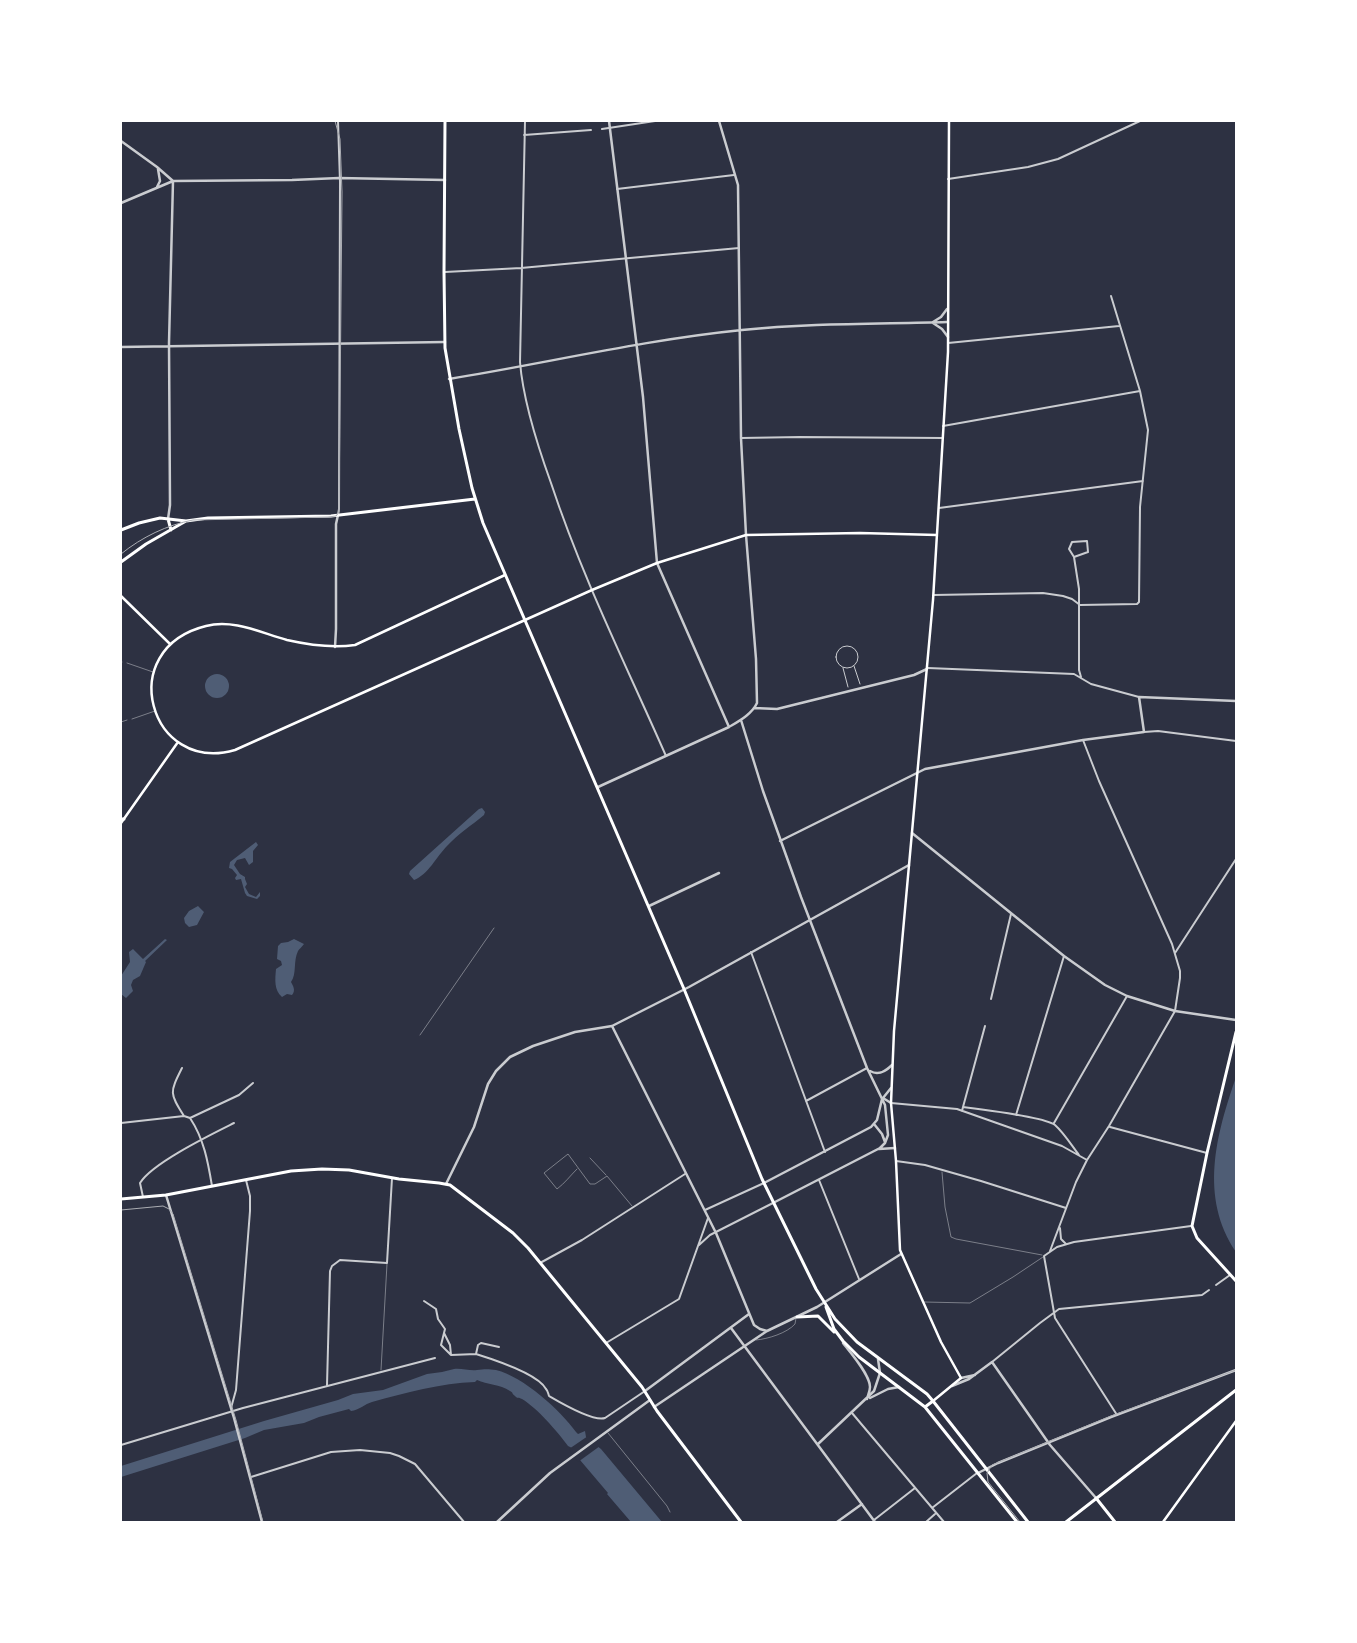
<!DOCTYPE html>
<html>
<head>
<meta charset="utf-8">
<style>
	body { margin:0 }
	#map { position:relative; width:1357px; height:1643px; overflow:hidden; background:#2d3142; font-family:Rubik,sans-serif }
	canvas { display:block }
	.frame { position:absolute; inset:0; border:122px solid #fff; pointer-events:none }
</style>
</head>
<body>
<div id="map">
<canvas width="1357" height="1643"></canvas>
<div class="frame"></div>
</div>
<script>
const context = document.querySelector('canvas').getContext('2d');
context.lineJoin = 'round';
function fill(path, color) { context.fillStyle = color; context.fill(path, 'evenodd'); }
function stroke(path, color, width, dash) { context.strokeStyle = color; context.lineWidth = width; context.lineCap = dash ? 'butt' : 'round'; context.setLineDash(dash || []); context.stroke(path); }
const water = new Path2D(`
	M205 686a12 12 0 1 1 24 0a12 12 0 1 1-24 0Z
	M482,808L485,812L484,815C472,825 458,834 447,846C437,856 428,875 414,880L409,874L410,871L479,809Z
	M256,842L258,845L253,851V862L249,865L245,858L237,860L234,865L240,874L245,877V879L247,884L245,887L249,894L256,897L260,892V896L257,899L247,896L245,893L241,879L236,880L235,878L237,875L232,869L229,868L230,862Z
	M198,906L204,912L197,925L189,927L185,923L184,918L189,911Z
	M165,939L167,940L145,961L146,962L140,976L133,980L131,985L133,991L126,998L121,994V976L130,962L129,952L133,949L143,959Z
	M294,939L304,944C302,947 299,949 298,951C293,961 297,974 291,982C293,986 296,990 292,995L287,994L282,997C274,990 275,980 276,969L282,965L281,961L277,959L278,946L281,943L288,942Z
	M1236,1077V1252C1199,1197 1216,1135 1236,1077Z
	M454,1369C461,1368 470,1371 477,1370C484,1369 489,1369 496,1370C524,1377 560,1410 576,1432L578,1434L585,1431L586,1437L601,1449L662,1522H631L607,1494L608,1493L580,1460L572,1448L568,1446C557,1431 537,1408 522,1399C518,1397 518,1399 515,1396C511,1393 514,1393 510,1391C500,1384 487,1385 477,1380L475,1382C441,1383 405,1393 372,1402C365,1404 359,1410 351,1411L349,1409L319,1417L304,1423L264,1430L245,1438L121,1477V1466L264,1421L338,1400L353,1394L383,1390L427,1374L442,1372Z`);
const pier = new Path2D(`
	M588,1436L600,1446L578,1462L569,1449Z`);
const service = new Path2D(`
	M121,662H122
	M127,663L153,672
	M132,719L155,711
	M121,722L127,720
	M420,1035L494,928
	M590,1158L606,1175
	M577,1169C570,1176 565,1183 557,1189L544,1173L568,1154L590,1184H595L607,1176L632,1206
	M942,1172L945,1207L951,1237L956,1239L1042,1255
	M924,1302L970,1303L1013,1277L1043,1257
	M756,1340C768,1339 787,1333 795,1324L796,1318
	M381,1370L387,1264
	M608,1433L667,1506L670,1512`);
const pedestrian = new Path2D(`
	M836 657a11 11 0 1 1 22 0a11 11 0 1 1-22 0Z
	M854,666L860,684
	M843,668L848,687`);
const minor = new Path2D(`
	M338,121L340,182L339,509L338,515
	M525,121L520,362C523,400 538,447 551,483C582,577 626,665 666,756
	M602,129L655,121
	M524,135L591,130
	M948,179L1028,167L1058,159L1140,121
	M617,189L734,175
	M445,272L521,268L739,248
	M948,343L1119,326
	M943,426L1140,391
	M741,438L800,437L943,438
	M939,508L1143,481
	M1074,557L1088,552L1087,541L1072,542L1069,549L1074,557L1079,589V670L1081,677
	M934,595L1043,593L1063,596L1072,599L1080,605L1137,604L1139,602L1140,507L1148,430L1140,391L1111,296
	M928,668L1074,674L1091,684L1139,697
	M1144,732L1158,731L1236,741
	M751,952L825,1152
	M1175,953L1236,859
	M991,999L1011,914
	M182,1068C170,1092 169,1093 184,1116
	M806,1101L867,1068
	M891,1103L957,1109L1062,1146L1087,1160
	M963,1107L985,1026
	M962,1111L963,1107C979,1109 1045,1117 1055,1125C1064,1133 1072,1146 1079,1155
	M1016,1115L1064,956
	M190,1118C204,1139 208,1162 212,1186
	M121,1123L184,1116L190,1118L239,1095L253,1083
	M1054,1123L1127,996
	M1110,1127L1207,1153
	M896,1161L925,1165L981,1181L1066,1208
	M819,1180L859,1279
	M143,1197L140,1183C152,1163 212,1134 234,1123
	M705,1210L764,1183
	M1060,1228L1061,1239L1066,1244
	M699,1245L710,1235L773,1203
	M1050,1251L1076,1182L1087,1160L1109,1126L1175,1011L1180,978V971L1172,944L1099,781L1083,740
	M540,1263L582,1240L685,1174
	M1216,1285L1230,1275
	M424,1301L436,1309L438,1319L445,1329L441,1345L451,1355
	M444,1333L450,1345L451,1355L476,1354L478,1345L481,1343L499,1347
	M606,1343L679,1299L708,1218
	M476,1354C492,1359 538,1374 546,1389C548,1391 548,1393 549,1396C561,1403 593,1422 605,1418L645,1391
	M992,1362L1040,1323L1059,1309L1202,1295L1209,1290
	M327,1385L330,1271L332,1266L340,1260L387,1263L392,1178
	M231,1408L236,1390L250,1211V1196L246,1180
	M852,1413L944,1522
	M1117,1415L1055,1318L1044,1256L1057,1247L1074,1242L1191,1226
	M121,1445L243,1408L435,1358
	M251,1477L331,1452L360,1450L390,1453L399,1456L415,1464L464,1522
	M932,1508L977,1473
	M874,1520L915,1488
	M926,1522L935,1514`);
const tertiary = new Path2D(`
	M609,121L643,397L657,563L729,727
	M121,141L157,167L173,181
	M157,187L160,181L158,169
	M121,203L173,181L292,180L339,178L445,180
	M933,322L941,317L947,309
	M933,323L942,329L948,337
	M121,347L445,342
	M449,379C547,363 643,340 742,330C810,323 879,324 947,322
	M168,519L170,505L169,343L173,181
	M335,647L336,629V524L338,515
	M754,708L777,709L914,675L927,669
	M741,720L763,791L801,897L867,1068L885,1105L888,1135L885,1143L880,1148L773,1203
	M598,787L729,727C739,721 752,714 757,703L756,659L746,535L741,438L738,185L719,121
	M912,833L1064,956L1105,985L1127,996L1175,1011L1236,1020
	M780,841L925,769L1083,740L1144,732L1139,697L1236,701
	M649,906L719,873
	M612,1026L716,1233L754,1325L760,1329L767,1331
	M870,1071C879,1076 886,1071 892,1065
	M883,1098L891,1088
	M883,1098L891,1103
	M874,1124L882,1134L885,1142
	M879,1149L895,1148
	M764,1183L871,1127L877,1120L882,1099
	M446,1184L474,1127L488,1084L496,1071L510,1057L533,1046L575,1032L612,1026L689,987L909,865
	M166,1195L234,1418L262,1522
	M731,1328L875,1522
	M843,1343C851,1353 870,1375 870,1387C870,1391 868,1395 867,1399
	M961,1378L975,1375
	M952,1386L969,1379L992,1362L1050,1445L1096,1498
	M645,1391L749,1314
	M870,1398L888,1389L899,1387
	M654,1407L767,1331L817,1307L901,1254
	M818,1444L874,1391L880,1373L878,1359
	M978,1473L998,1463L1111,1417L1236,1370
	M497,1522L550,1473L650,1400
	M837,1522L862,1504`);
const secondary = new Path2D(`
	M505,575L355,645C333,648 309,645 287,640C261,633 234,619 206,626C113,649 150,775 235,750L592,590L657,563L746,535L860,533L937,535
	M121,596L170,644
	M121,823L178,742
	M933,1401L961,1378L941,1342L900,1250L896,1161L891,1103L894,1031L933,600L948,352L949,121
	M1163,1522L1236,1421`);
const primary = new Path2D(`
	M445,121L444,272L445,348L459,429L472,488L483,523L684,989L762,1179L816,1289L835,1319L857,1342L927,1394L933,1401L1028,1522
	M168,519L171,530
	M121,530L139,523L160,518L186,521L208,518L331,516L475,499
	M121,562L146,544L186,521
	M121,819H124
	M1236,1032L1207,1153L1192,1226L1197,1238L1236,1281
	M121,1199L166,1195L291,1171L322,1169L349,1170L399,1179L439,1183L450,1185L513,1233L528,1248L642,1387L657,1411L741,1522
	M826,1307L834,1329L843,1341L859,1357L925,1407L1017,1522
	M797,1317L818,1316L834,1332
	M925,1407L933,1401
	M1096,1498L1115,1522
	M1066,1522L1236,1390`);
const tram = new Path2D(`
	M121,554C142,537 167,525 193,520L328,517L336,516L339,512L342,192L340,139L335,121
	M121,1210L163,1206L169,1209L173,1214L236,1420L263,1522
	M1020,1522L988,1482L987,1473L992,1465L1111,1416L1236,1370`);
fill(water, '#4f5d75');
fill(pier, '#2d3142');
stroke(service, '#caccd0', 0.5);
stroke(pedestrian, '#caccd0', 1);
stroke(minor, '#caccd0', 2);
stroke(tertiary, '#caccd0', 2.5);
stroke(secondary, '#fff', 2.5);
stroke(primary, '#fff', 3);
stroke(tram, '#abadb3', 1);
</script>
</body>
</html>
